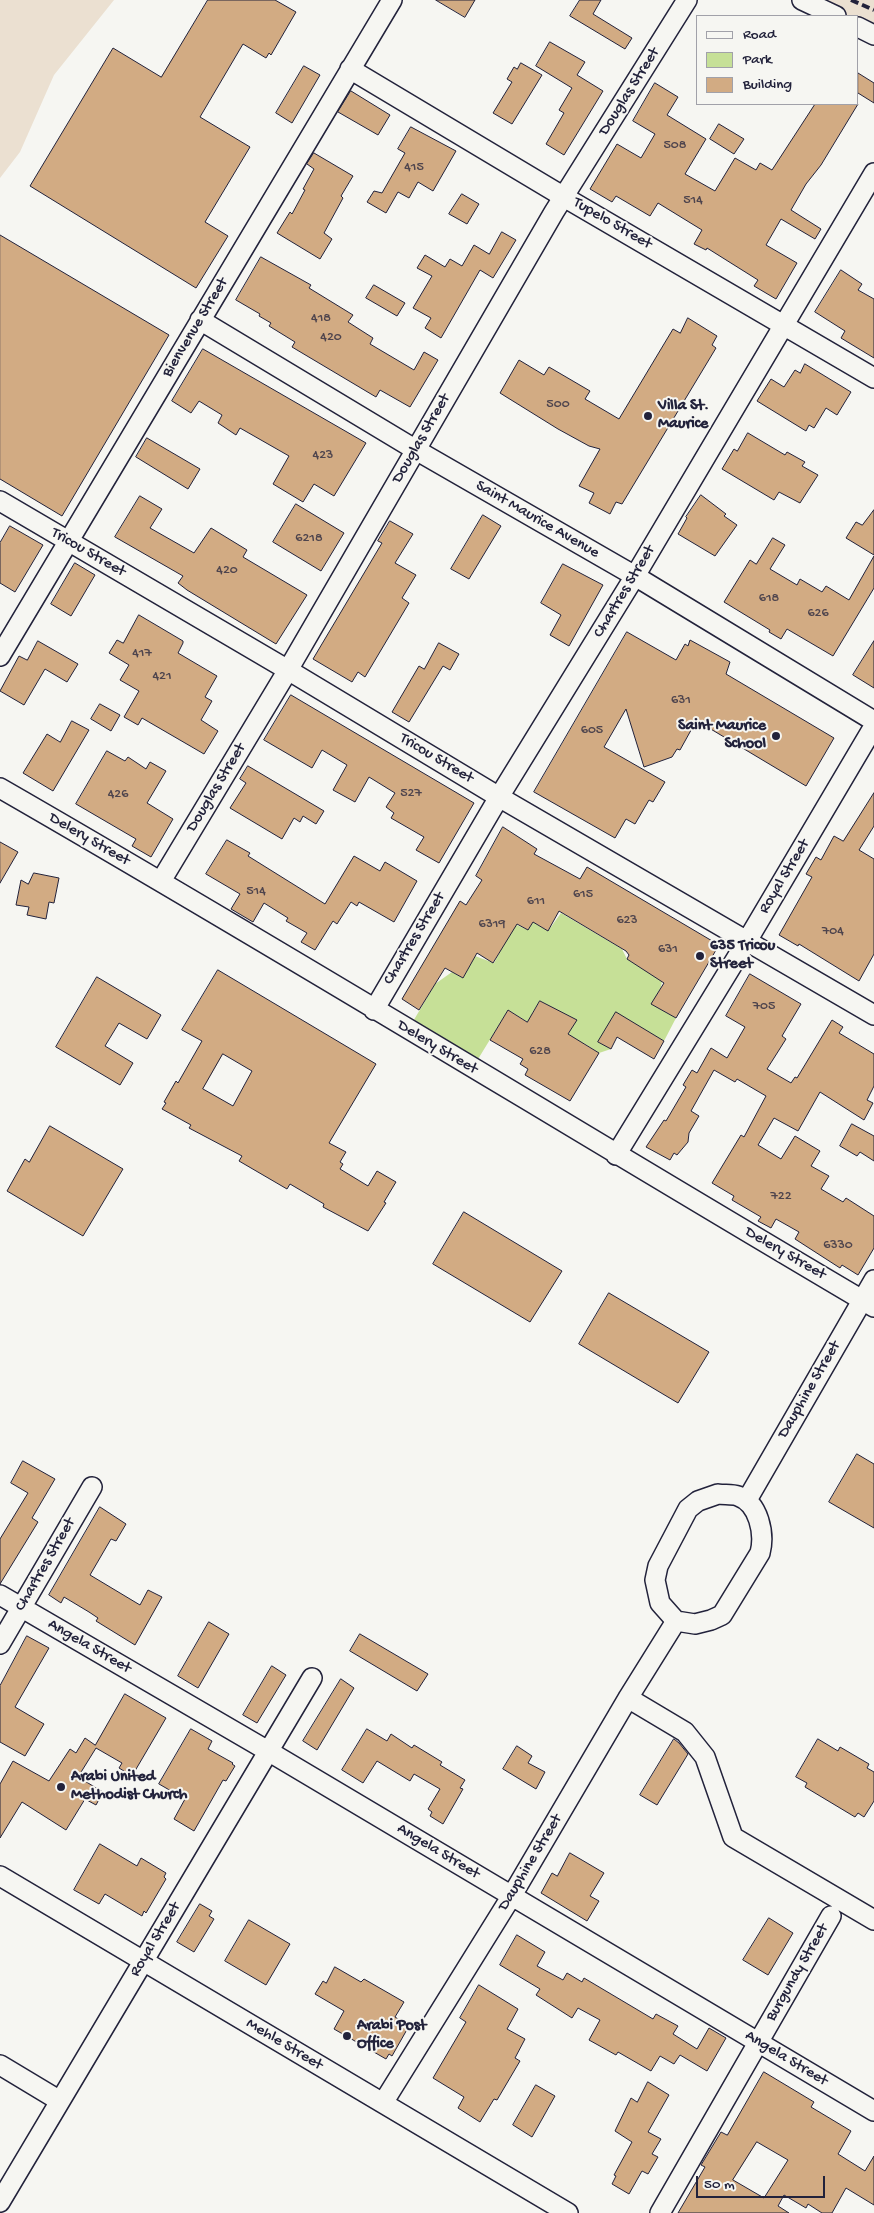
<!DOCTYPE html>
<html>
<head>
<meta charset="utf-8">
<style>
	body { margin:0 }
	#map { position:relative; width:874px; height:2213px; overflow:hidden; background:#f6f6f2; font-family:"Gochi Hand",sans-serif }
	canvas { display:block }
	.legend { position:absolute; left:696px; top:15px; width:162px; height:90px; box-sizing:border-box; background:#f6f6f2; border:1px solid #a1a1a9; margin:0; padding:6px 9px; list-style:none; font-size:15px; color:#22223b }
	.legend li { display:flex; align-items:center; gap:10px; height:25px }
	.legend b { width:25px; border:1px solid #a1a1a9 }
	.scale { position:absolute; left:696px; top:2176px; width:129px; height:22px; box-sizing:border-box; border:2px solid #22223b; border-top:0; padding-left:6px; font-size:15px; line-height:18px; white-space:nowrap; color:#22223b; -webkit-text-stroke:4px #f6f6f2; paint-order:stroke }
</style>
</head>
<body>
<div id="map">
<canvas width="874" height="2213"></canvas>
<ul class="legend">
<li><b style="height:6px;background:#f6f6f2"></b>Road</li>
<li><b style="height:14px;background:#c6e097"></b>Park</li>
<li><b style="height:14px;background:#d2ab83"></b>Building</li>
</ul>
<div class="scale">50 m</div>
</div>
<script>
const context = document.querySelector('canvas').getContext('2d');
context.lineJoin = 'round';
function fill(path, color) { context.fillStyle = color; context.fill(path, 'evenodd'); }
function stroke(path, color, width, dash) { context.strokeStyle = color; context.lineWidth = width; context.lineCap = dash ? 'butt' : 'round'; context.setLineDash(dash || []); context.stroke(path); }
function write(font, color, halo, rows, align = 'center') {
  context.font = font + ' "Gochi Hand",sans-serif'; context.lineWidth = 4; context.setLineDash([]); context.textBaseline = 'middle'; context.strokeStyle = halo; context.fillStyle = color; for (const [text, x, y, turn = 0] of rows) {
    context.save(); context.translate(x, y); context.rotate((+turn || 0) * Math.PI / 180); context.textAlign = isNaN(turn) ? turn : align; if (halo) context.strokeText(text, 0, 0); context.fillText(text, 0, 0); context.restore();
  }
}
const built = new Path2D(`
	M0,0H114L54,75L20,152L0,178Z
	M798,0H874V36L858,28V16H833Z`);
const green = new Path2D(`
	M561,913L622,949L627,959L662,981L661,987L652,1004L676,1018L664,1041L616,1013L599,1042L611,1049L599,1053L585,1044L566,1038L576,1020L540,1001L532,1013L543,1020L534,1026L508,1010L472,1069L408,1030L435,984L452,972L463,978L475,956L494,963L500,952L510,922L528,930L533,922L548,931Z`);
const building = new Path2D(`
	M208,0H275L296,12L271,55L269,53L266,58L243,44L200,117L250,147L205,222L228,236L196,288L30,186L113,48L161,77Z
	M436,0H475L465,17Z
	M580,0H601L593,14L632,38L625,49L570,16Z
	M550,42L585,62L577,75L603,91L564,155L546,144L564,113L559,110L572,88L536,66Z
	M521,63L542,75L512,124L493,113L512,82L507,79L514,67L517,69Z
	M304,66L320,75L292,123L276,113Z
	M858,73L874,83V103L858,93Z
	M655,83L678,97L667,115L706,139L685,174L715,191L735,158L756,170L760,163L772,170L815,104H858L821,165L806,184L791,210L821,229L815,239L781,219L766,245L797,263L776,299L754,286L758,280L707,248L706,250L694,244L702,230L658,203L650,216L616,196L612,202L590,189L617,144L641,158L655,134L633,121Z
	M351,91L390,115L378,135L338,112Z
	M719,124L744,139L734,154L710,139Z
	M411,127L456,151L433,191L418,182L409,198L398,192L386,213L367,202L374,191L382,193L405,153L398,149Z
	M314,153L353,176L341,196L343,198L324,233L332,239L320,259L277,233L290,212L292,214L305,190L303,189L314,169L307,164Z
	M462,194L479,204L467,224L449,214Z
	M502,232L516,240L493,278L480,270L441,338L425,328L431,318L413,308L432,276L417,268L425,255L445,267L450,259L462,266L474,245L489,254Z
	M0,235L169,335L62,516L0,479Z
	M261,257L311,285L309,288L353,315L348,322L373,338L370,344L414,370L424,352L438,360L410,407L380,390L376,397L292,347L295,342L269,326L271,323L259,316L260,314L236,300Z
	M841,270L862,284L858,290L874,299V358L841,338L845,331L815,312Z
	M374,285L405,303L397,316L366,298Z
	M688,318L717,336L712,345L716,348L622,504L616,502L610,514L589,503L594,493L579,486L600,449L589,446L558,429L500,393L519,360L544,375L549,367L590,391L585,399L619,419L673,329L680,333Z
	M203,349L366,443L334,496L314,484L303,502L273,484L289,456L240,428L236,435L218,423L222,415L199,401L191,413L172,401Z
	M805,364L851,392L837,415L826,408L814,428L809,425L806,431L757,401L771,379L784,387L795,370L800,373Z
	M748,433L785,455L787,452L805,462L802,466L818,475L800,503L779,492L774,500L722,469L734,449L737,451Z
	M147,438L200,469L188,489L136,457Z
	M701,495L726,514L724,516L737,525L715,556L678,534L687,518L686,517Z
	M140,496L162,509L150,528L194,553L211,528L247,550L243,557L307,595L276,644L187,590L178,583L183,576L115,537Z
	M296,504L344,533L321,571L273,542Z
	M874,510V555L846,538L856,522L862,525Z
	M483,515L501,526L469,579L451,569Z
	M390,521L413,534L395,563L416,575L402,598L409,603L365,677L358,672L352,682L313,659L382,543L378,541Z
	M10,526L43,545L15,592L0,583V543Z
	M773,538L785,545L770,569L797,585L800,579L822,592L826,586L849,600L874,556V588L833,656L787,629L781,639L769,632L770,630L724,602L750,560L756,564Z
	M75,563L95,575L71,616L51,604Z
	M563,564L603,585L569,646L550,635L561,615L541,603Z
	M139,615L183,641V643L178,653L217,676L205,697L212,701L201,720L218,731L204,754L142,718L138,725L124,717L139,691L120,680L129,665L109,653L117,640L123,643Z
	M627,632L676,660L685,644L688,646L690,640L730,662L726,674L834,738L806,786L704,725L703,727L695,723L680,750L677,749L672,757L644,767L626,709L604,747L665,782L653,802L649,800L635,824L626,819L615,838L534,792Z
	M38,641L78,664L67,682L45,669L24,705L0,691L19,656L27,660Z
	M874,641V688L853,675Z
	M439,643L459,654L450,670L443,666L409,722L392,712L419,666L424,669Z
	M291,695L474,803L439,863L416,850L424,837L391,818L394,813L386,807L395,793L369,777L355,802L333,790L347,765L322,750L312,768L264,740Z
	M100,704L120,715L111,731L91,719Z
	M72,721L89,730L53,791L23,773L47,734L60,742Z
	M107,751L125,761L128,757L146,769L150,762L166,771L147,803L173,819L151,857L132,846L136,839L76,804Z
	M248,766L324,811L316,824L303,816L300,822L294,818L282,839L230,808L246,783L240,779Z
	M874,793V826L859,850L874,859V954L859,981L799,944L798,946L779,935L812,877L806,874L816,857L821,860L834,836L843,841Z
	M503,827L537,849L534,854L580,879L587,867L719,945L676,1018L651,1004L664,983L627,959L629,955L626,951L559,911L548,931L533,922L528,930L517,924L493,963L477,953L463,978L445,968L419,1010L402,999L460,901L466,905L482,880L476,876Z
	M227,840L250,853L248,856L325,904L354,856L380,871L385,862L417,881L394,922L359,902L357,906L351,902L337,924L333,921L315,950L301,942L307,933L286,921L288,918L264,903L253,922L231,909L240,894L206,874Z
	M0,842L18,852L0,883Z
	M34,873L59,878L54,903L49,902L46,919L27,915L29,907L16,905L21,880L28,884Z
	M218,970L376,1064L329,1143L346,1152L340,1162L343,1164L340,1169L368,1186L377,1171L396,1182L384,1202L386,1203L368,1231L323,1207L324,1204L290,1184L287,1189L239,1161L242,1156L189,1128L191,1125L162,1109L166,1103L164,1102L176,1081L178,1083L202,1041L182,1030ZM223,1054L252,1071L233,1106L203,1089Z
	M750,974L801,1004L782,1036L786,1039L767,1069L791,1083L795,1077L797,1078L832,1020L843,1027L839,1033L874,1054V1086L867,1100L873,1103L864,1120L820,1092L798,1131L774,1118L758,1145L781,1159L795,1136L820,1151L811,1166L829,1176L821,1189L843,1202L846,1198L874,1216V1248L858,1275L842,1265L840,1268L795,1239L799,1232L776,1219L771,1228L758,1221L761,1217L732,1200L734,1196L712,1183L741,1135L744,1137L766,1096L737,1079L735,1082L714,1070L691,1111L699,1116L689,1133L688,1142L677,1155L674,1153L670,1160L646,1147L664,1120L666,1121L686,1087L683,1085L692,1070L697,1073L711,1048L727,1058L745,1027L726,1016Z
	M97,977L161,1015L147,1039L119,1023L105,1046L133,1063L120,1085L56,1047Z
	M540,1001L577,1020L568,1034L599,1053L570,1101L525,1075L528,1069L520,1064L523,1059L490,1040L508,1010L527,1022Z
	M616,1012L664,1041L654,1059L617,1037L611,1049L598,1042Z
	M852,1124L874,1136V1161L860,1152L857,1156L840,1146Z
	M50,1126L123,1169L83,1236L7,1191L25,1159L29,1162Z
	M464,1212L562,1271L530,1322L433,1264Z
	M609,1293L709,1352L678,1403L579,1344Z
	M857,1454L874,1464V1528L829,1502Z
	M23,1461L55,1479L32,1518L38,1522L0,1584V1539L28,1493L11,1483Z
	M100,1507L126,1524L116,1541L111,1539L90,1575L140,1605L148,1590L162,1597L135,1645L96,1621L98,1618L89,1612L64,1597L61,1603L49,1595Z
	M209,1622L229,1634L198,1688L178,1676Z
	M360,1634L428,1674L417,1691L350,1651Z
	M27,1636L49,1648L15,1707L44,1724L25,1756L0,1742V1686Z
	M272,1666L286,1675L257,1723L243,1715Z
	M341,1679L354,1688L317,1750L303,1741Z
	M125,1694L166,1718L132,1776L119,1768L122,1763L96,1748L78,1777L103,1792L96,1805L85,1799L66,1830L22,1802L0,1838V1784L13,1761L49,1781L70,1749L76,1753L85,1738L95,1745Z
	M191,1729L212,1741L208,1749L233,1763L232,1764L235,1766L226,1781L223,1780L194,1831L174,1819L185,1799L159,1784Z
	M367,1729L387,1741L391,1734L412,1748L414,1745L442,1762L440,1765L465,1780L460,1788L463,1789L443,1824L430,1816L432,1812L428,1809L440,1789L414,1774L410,1781L377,1761L363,1783L342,1770Z
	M674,1739L679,1743L688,1754L657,1805L640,1795Z
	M818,1739L838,1751L840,1747L869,1764L867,1768L874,1772V1801L864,1817L858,1813L855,1817L805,1787L807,1783L796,1777Z
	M517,1746L532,1756L528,1763L545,1772L536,1789L503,1769Z
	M100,1844L137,1866L141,1858L166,1873L164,1877L166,1879L146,1913L144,1911L142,1916L105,1894L99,1904L74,1890Z
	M570,1853L604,1873L590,1896L599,1901L587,1921L541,1893L552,1873L557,1876Z
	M200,1904L212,1911L209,1916L214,1919L194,1952L177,1942Z
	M769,1918L793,1933L768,1975L743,1960Z
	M249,1920L290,1944L266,1985L225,1961Z
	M517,1935L545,1952L537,1966L563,1980L567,1973L582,1982L584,1978L653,2019L656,2014L678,2026L673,2034L697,2049L709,2028L726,2038L707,2071L680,2055L674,2064L660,2056L651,2071L618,2052L616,2055L589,2040L600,2020L578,2008L572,2018L536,1995L540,1989L500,1965Z
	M335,1967L361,1982L364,1979L404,2002L395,2017L409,2026L392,2056L389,2054L386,2059L334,2029L344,2011L315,1994L323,1981L326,1983Z
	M479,1985L518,2009L507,2029L525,2039L515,2058L520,2061L497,2100L494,2099L480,2122L458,2108L464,2097L433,2078L466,2022L460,2018Z
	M764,2072L814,2102L811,2107L851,2131L838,2154L865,2171L874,2156V2205L846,2188L832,2213H822L808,2204L806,2208L784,2195L778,2206L789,2213H678L705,2167L701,2165L721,2132L727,2135ZM757,2142L788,2160L764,2198L733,2180Z
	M648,2082L669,2095L648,2132L661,2139L652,2154L658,2157L648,2174L642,2171L629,2194L612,2184L616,2176L614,2175L632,2142L615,2131L631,2098L637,2102Z
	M536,2085L555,2096L532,2137L513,2125Z`);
const street = new Path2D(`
	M802,0L836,16
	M858,27L874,35
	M350,69L564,197L874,378
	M200,320L416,450L635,576L874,721
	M0,501L288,670L499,797L874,1015
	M0,656L392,0
	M0,788C294,957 582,1135 874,1307
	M161,881L288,670L554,212L687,0
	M374,1010L499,797L635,576L874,173
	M616,1155L747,941L874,726
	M718,1494C724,1495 732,1494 738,1496C759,1503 765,1534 760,1553L722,1615L711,1620L695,1624L676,1621L660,1603L655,1580L658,1566L688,1509L698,1501Z
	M747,1500L874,1280
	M0,1595L268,1751L874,2111
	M0,1644L92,1487
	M628,1698L685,1732L705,1757L733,1837L874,1920
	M0,1876L568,2213
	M0,2065L60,2101
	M383,2103L511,1897L628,1698L676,1621
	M0,2202L312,1678
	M660,2213L831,1916`);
const rail = new Path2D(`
	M851,0L874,10`);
const markers = [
	[648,416,5,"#22223b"],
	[776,736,5,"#22223b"],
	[700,956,5,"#22223b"],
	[61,1787,5,"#22223b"],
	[347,2036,5,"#22223b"]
];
const numberNames = [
	["508",675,146],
	["415",414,168],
	["514",693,201],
	["418",321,319],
	["420",331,338],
	["500",558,405],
	["423",323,456],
	["6218",309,539],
	["420",227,571],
	["618",769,599],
	["626",818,614],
	["417",142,654],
	["421",162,677],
	["631",681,701],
	["605",592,731],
	["527",411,794],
	["426",118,795],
	["514",256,892],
	["615",583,895],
	["611",536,902],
	["623",627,921],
	["6319",492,925],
	["704",833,932],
	["631",668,950],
	["705",764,1007],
	["628",540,1052],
	["722",781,1197],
	["6330",838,1246]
];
const streetNames = [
	["Douglas Street",630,92,-58],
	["Tupelo Street",612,224,30],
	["Bienvenue Street",196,328,-59],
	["Douglas Street",422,439,-60],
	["Saint Maurice Avenue",537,520,30],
	["Tricou Street",88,553,30],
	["Chartres Street",625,592,-59],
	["Tricou Street",436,759,31],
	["Douglas Street",217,788,-59],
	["Delery Street",89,840,30],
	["Royal Street",785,877,-59],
	["Chartres Street",415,939,-59],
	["Delery Street",437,1048,31],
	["Delery Street",785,1254,30],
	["Dauphine Street",810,1390,-60],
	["Chartres Street",46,1565,-60],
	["Angela Street",89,1647,30],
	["Angela Street",438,1852,31],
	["Dauphine Street",531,1863,-59],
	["Royal Street",156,1940,-59],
	["Burgundy Street",798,1973,-60],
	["Mehle Street",284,2045,31],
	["Angela Street",786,2059,31]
];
const poiNames = [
	["Villa St.",658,407],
	["Maurice",658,425],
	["Saint Maurice",766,727,"right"],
	["School",766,745,"right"],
	["635 Tricou",710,947],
	["Street",710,965],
	["Arabi United",71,1778],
	["Methodist Church",71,1796],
	["Arabi Post",357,2027],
	["Office",357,2045]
];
fill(built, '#ebe0d1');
fill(green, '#c6e097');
fill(building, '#d2ab83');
stroke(building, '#22223b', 1);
stroke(street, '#22223b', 22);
stroke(street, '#f6f6f2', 19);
stroke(rail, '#22223b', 4, [8, 4]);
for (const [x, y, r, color] of markers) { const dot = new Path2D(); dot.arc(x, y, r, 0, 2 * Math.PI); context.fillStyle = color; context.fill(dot); stroke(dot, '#f6f6f2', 2); }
write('14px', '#4e444d', null, numberNames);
write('16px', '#22223b', '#f6f6f2', streetNames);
write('bold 16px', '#22223b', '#f6f6f2', poiNames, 'left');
</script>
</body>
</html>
